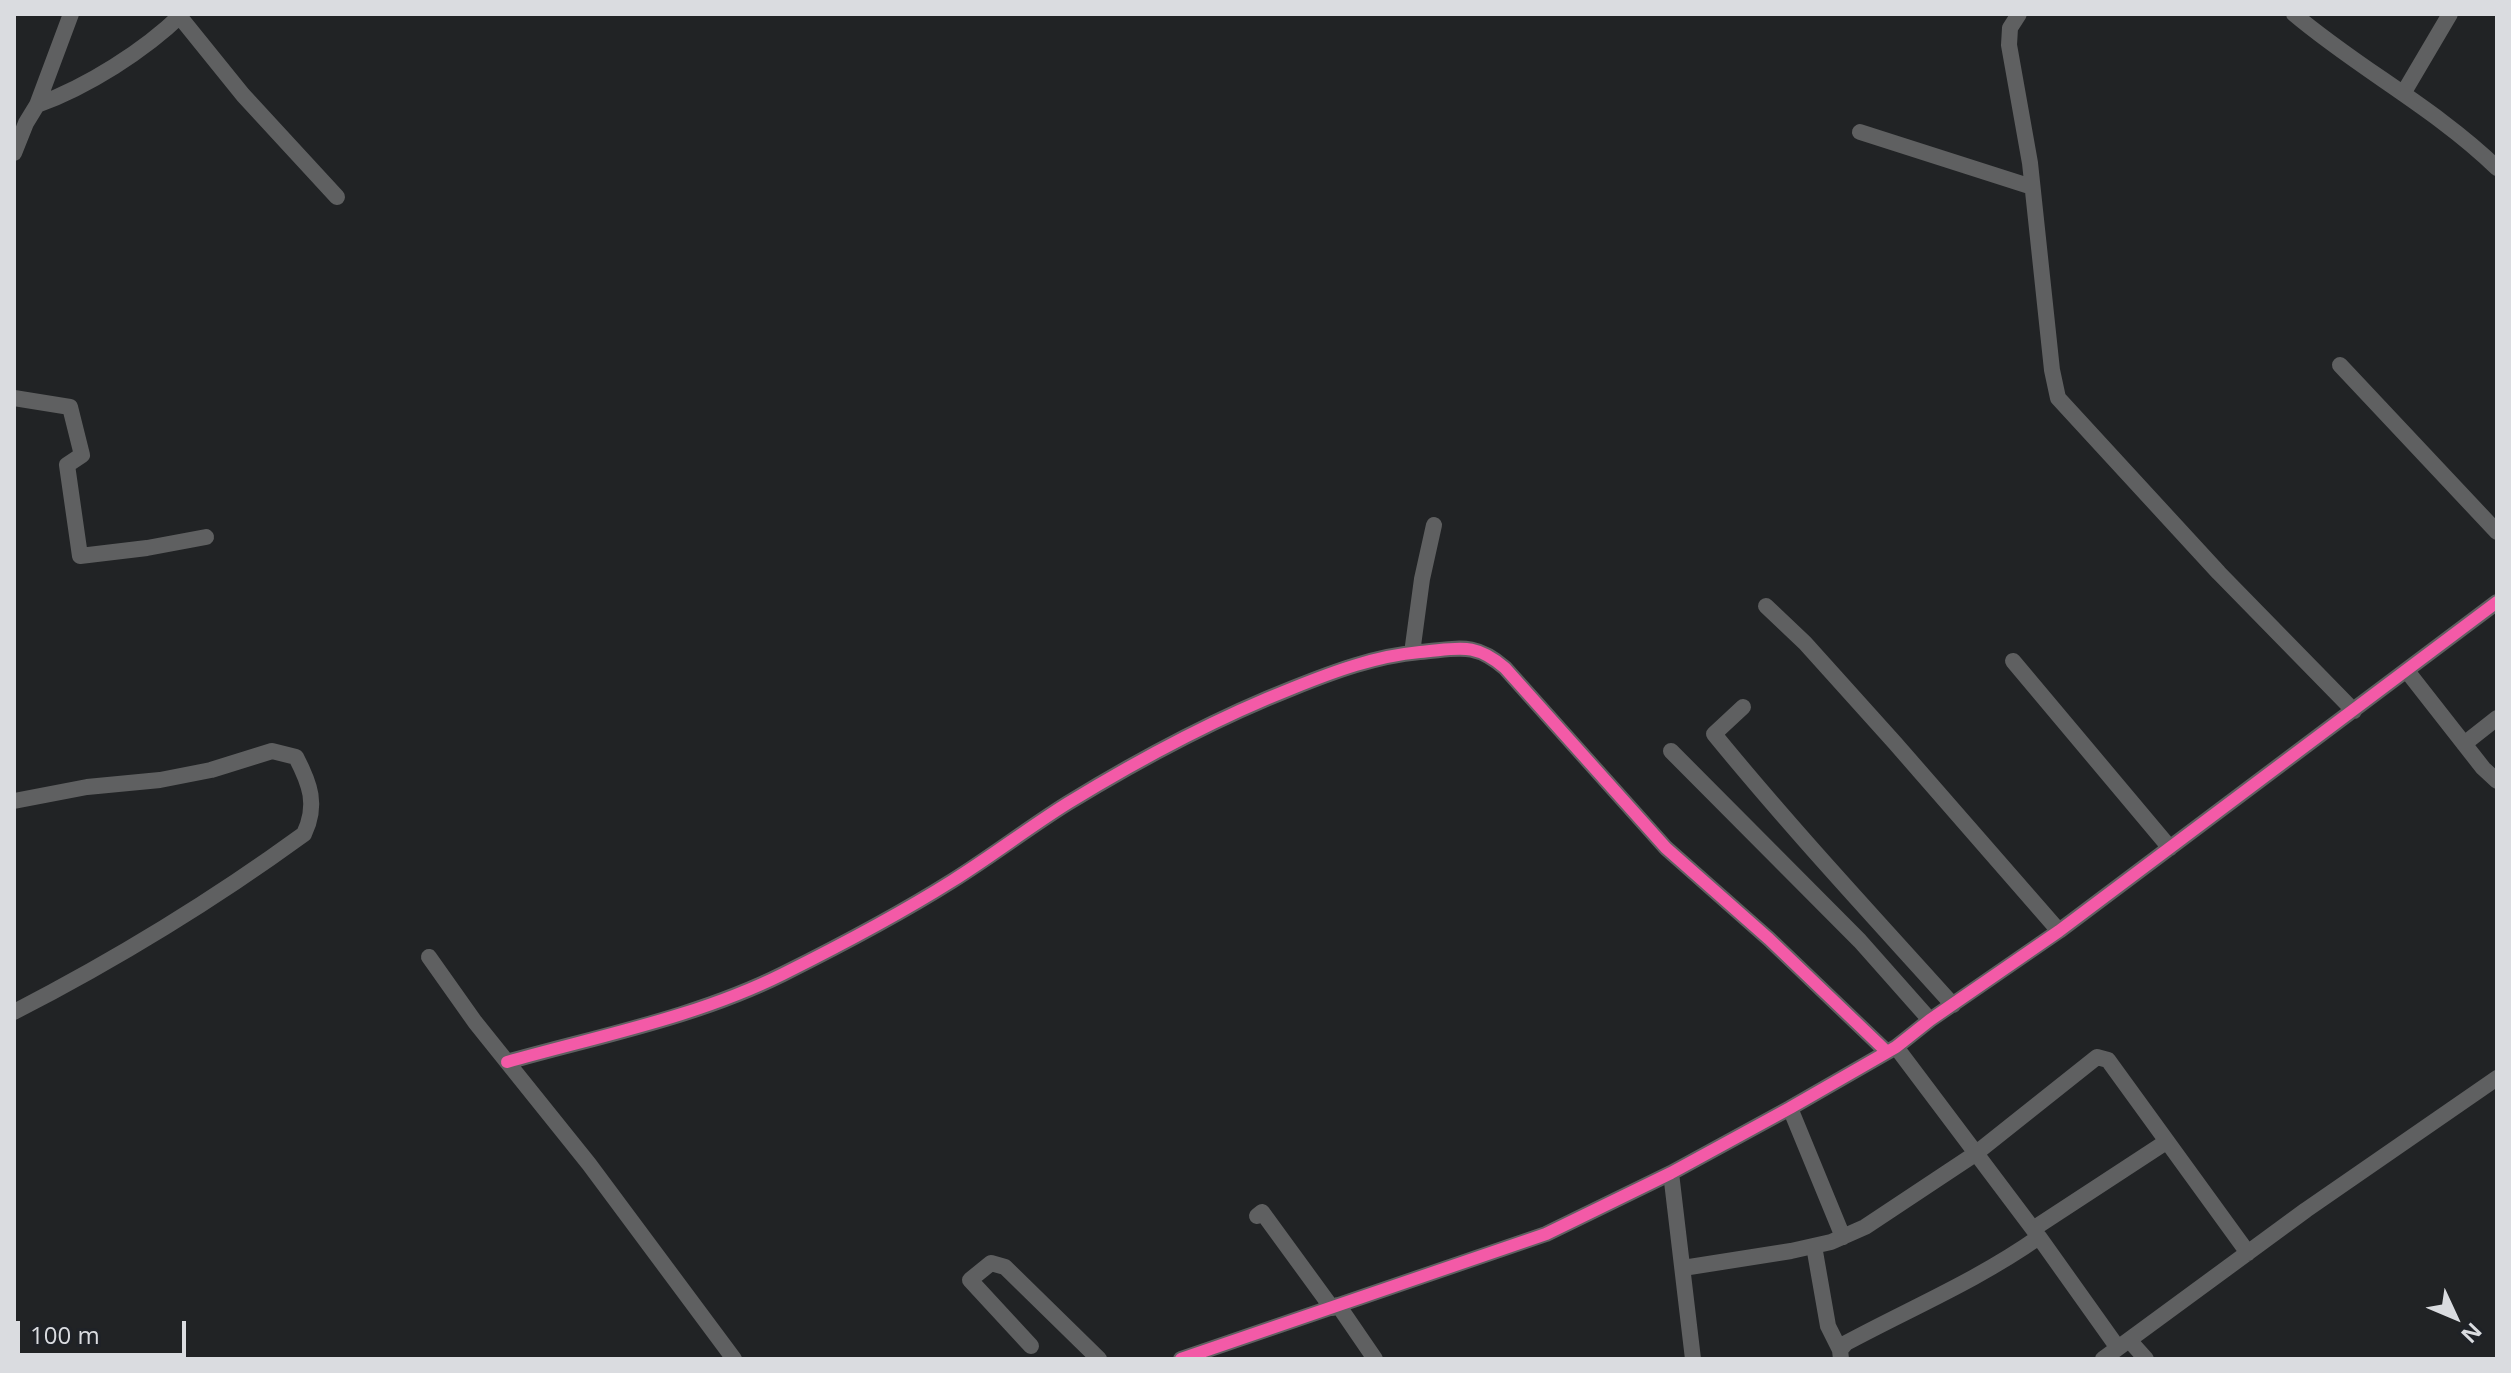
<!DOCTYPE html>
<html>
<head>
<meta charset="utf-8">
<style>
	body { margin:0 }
	#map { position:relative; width:2511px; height:1373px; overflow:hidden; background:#212325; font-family:"Open Sans",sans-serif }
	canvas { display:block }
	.frame { position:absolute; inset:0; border:16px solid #dadce0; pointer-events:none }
	.north { position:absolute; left:2415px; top:1277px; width:80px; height:80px; -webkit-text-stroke:6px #1f2227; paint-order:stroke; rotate:134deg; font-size:22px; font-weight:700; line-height:32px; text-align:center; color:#dadce0 }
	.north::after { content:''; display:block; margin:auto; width:28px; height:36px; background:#dadce0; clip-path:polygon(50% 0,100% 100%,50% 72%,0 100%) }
	.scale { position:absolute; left:16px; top:1321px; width:170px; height:36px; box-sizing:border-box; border:4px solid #dadce0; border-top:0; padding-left:10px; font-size:24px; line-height:28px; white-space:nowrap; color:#dadce0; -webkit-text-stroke:6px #1f2227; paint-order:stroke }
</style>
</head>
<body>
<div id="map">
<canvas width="2511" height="1373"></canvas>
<div class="frame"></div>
<div class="north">N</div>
<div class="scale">100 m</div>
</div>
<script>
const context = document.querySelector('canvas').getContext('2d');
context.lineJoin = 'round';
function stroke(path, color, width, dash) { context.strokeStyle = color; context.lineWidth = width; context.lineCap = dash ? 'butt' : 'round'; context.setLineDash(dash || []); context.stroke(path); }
const minor = new Path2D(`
	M2019,14L2010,28L2009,45L2030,163L2052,370L2058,398L2219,573L2354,711
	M2294,14C2359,69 2435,108 2497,168
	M180,17L243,95L337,197
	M2404,92L2450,14
	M37,105C87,87 144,51 182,14
	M1860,132L2032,187
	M14,153L26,123L37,105L71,14
	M2340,365L2497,532
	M14,398L70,407L82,455L67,465L80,556L147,548L206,537
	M1766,606L1805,643L1895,743L2059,931
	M1412,653L1422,579L1434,525
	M2013,661L2170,848
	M2407,671L2483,768L2497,781
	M1743,707L1714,734C1790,827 1872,915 1953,1005
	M2464,744L2497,718
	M1671,751L1860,941L1930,1020
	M14,801L87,787L160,780L211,770L272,751L296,757C310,784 318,805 304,834C212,901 115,960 14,1012
	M429,957L475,1022L589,1164L734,1359
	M1896,1047L2039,1237L2118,1348
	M507,1062C599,1036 697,1017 783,974C841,945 898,915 952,881C992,856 1028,828 1068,803C1140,759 1214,719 1293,688C1335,671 1376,656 1420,652C1458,649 1474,641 1505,668L1666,848L1769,939L1887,1052
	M1790,1108L1843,1237
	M1671,1173L1693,1359
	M1257,1216L1262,1212L1332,1308
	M2033,1229L2166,1142
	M1814,1246L1828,1326L1840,1350
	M1683,1268L1791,1251L1831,1242L1865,1227L1975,1154L2097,1057L2108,1060L2248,1253
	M1338,1305L1375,1359
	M2129,1340L2146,1359
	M1031,1346L970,1280L991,1263L1005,1267L1099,1359
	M1181,1359L1546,1234L1671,1173L1790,1108L1896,1047L1930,1020L2059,931L2497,602
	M1841,1359L1840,1350L1846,1343C1911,1308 1978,1280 2039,1237
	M2103,1359L2306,1210L2497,1078`);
const cycleway = new Path2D(`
	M507,1062C599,1036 697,1017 783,974C841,945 898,915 952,881C992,856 1028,828 1068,803C1140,759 1214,719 1293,688C1335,671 1376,656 1420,652C1458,649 1474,641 1505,668L1666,848L1769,939L1887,1052
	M1181,1359L1546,1234L1671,1173L1790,1108L1896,1047L1930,1020L2059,931L2497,602`);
stroke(minor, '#5f6061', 16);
stroke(cycleway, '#f35aa7', 12);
</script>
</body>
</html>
